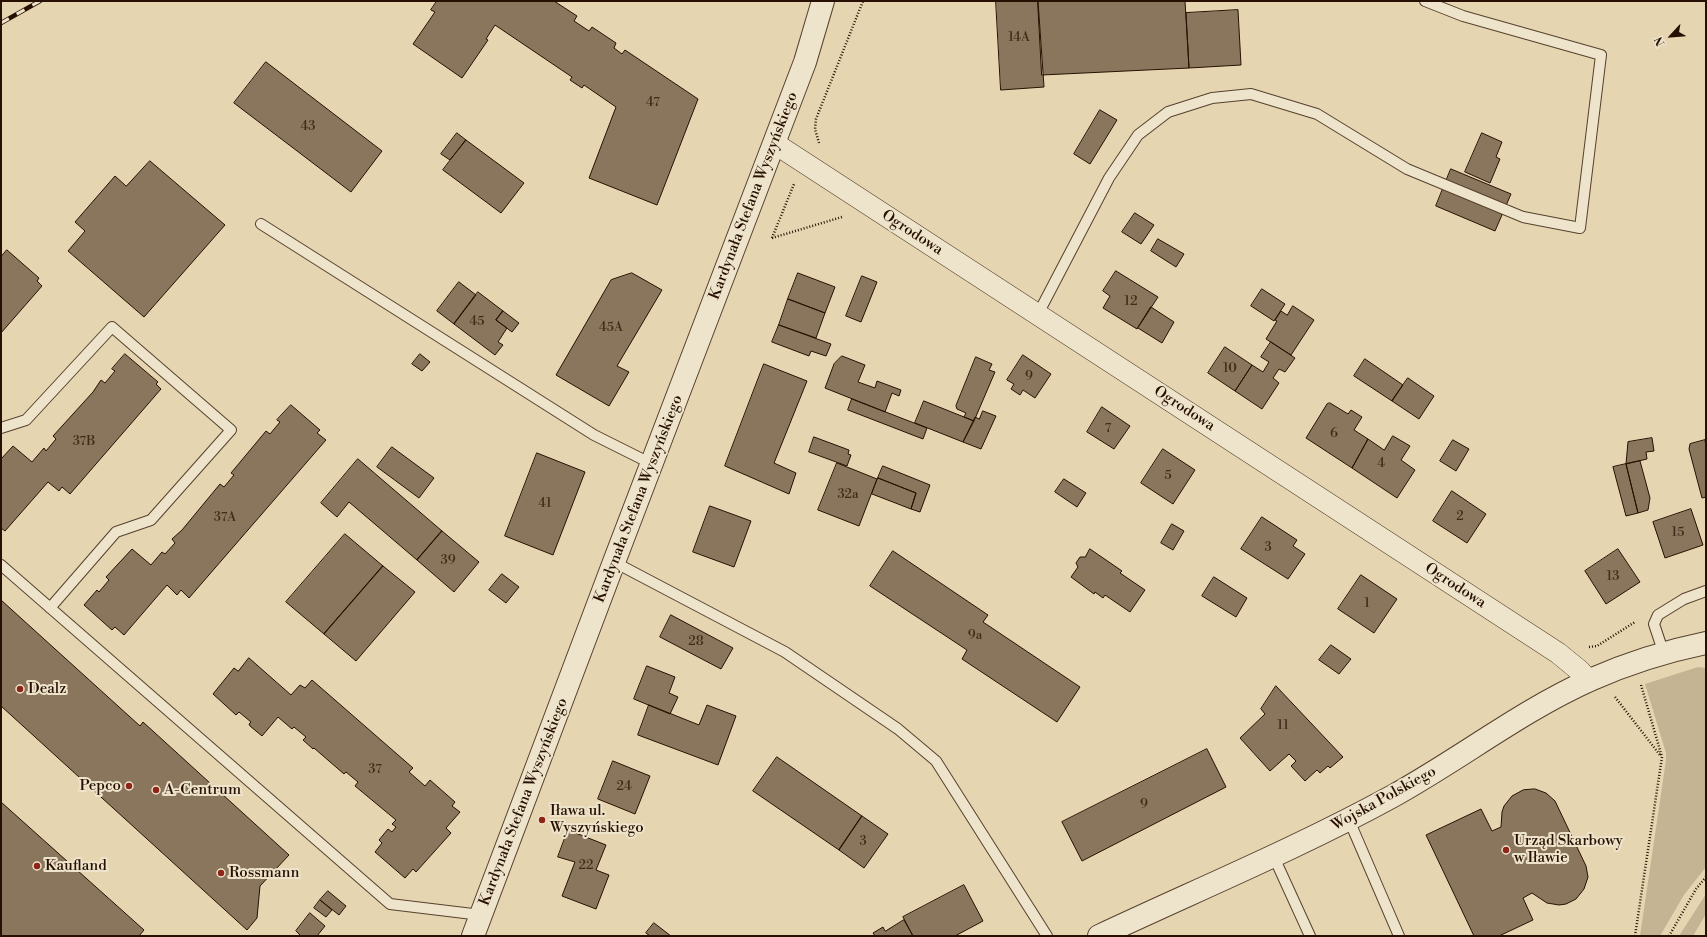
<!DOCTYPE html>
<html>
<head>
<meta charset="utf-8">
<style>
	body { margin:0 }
	#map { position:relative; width:1707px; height:937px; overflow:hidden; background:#e5d5b1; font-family:"Libre Bodoni",serif }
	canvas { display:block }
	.frame { position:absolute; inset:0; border:2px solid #271001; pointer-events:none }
	.north { position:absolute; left:1651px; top:16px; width:40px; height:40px; -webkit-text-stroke:3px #eee4cc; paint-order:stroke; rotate:244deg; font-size:11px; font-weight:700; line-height:16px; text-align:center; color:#271001 }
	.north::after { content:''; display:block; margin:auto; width:14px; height:18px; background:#271001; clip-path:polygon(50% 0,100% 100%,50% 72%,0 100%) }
</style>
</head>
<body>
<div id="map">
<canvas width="1707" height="937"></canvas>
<div class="frame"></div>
<div class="north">N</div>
</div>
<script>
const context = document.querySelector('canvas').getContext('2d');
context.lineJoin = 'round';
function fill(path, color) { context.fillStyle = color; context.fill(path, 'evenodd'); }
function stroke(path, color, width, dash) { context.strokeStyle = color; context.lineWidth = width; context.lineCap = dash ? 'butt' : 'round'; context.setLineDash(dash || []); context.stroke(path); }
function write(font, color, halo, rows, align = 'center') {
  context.font = font + ' "Libre Bodoni",serif'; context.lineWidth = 4; context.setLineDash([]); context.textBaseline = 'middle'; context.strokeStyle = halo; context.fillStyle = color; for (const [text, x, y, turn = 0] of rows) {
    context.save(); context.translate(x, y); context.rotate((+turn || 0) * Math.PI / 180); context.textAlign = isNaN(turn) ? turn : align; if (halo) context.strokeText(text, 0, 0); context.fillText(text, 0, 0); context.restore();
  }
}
const green = new Path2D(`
	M1698,667L1706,668V867L1684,895L1660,936H1640L1666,760V753L1645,684Z
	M1706,894V914L1693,936H1679Z`);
const building = new Path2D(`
	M437,1H554L577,16L574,21L589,31L592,27L616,43L614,48L622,54L625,50L698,99L657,205L589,178L616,107L584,85L582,88L570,80L572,77L495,25L486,39L488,40L462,78L413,44L435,12L431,10Z
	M996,1H1038L1044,87L1001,90Z
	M1038,1H1185L1189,68L1042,75Z
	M1238,10L1241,65L1189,68L1186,13Z
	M266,62L382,151L351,192L234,103Z
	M1100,110L1117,120L1090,164L1074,154Z
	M457,133L466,140L450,160L441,154Z
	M1482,133L1502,142L1496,157L1500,159L1490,183L1465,172Z
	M466,140L524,183L501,213L443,170Z
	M150,161L225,225L144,317L68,251L85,231L75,222L115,176L126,186Z
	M1451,169L1511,194L1495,231L1436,206Z
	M1135,213L1154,225L1141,244L1122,232Z
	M1158,239L1184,254L1176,267L1151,251Z
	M7,250L39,278L37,281L42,286L1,333V257Z
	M1116,271L1158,297L1137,329L1103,308L1110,296L1103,291Z
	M632,273L662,290L617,366L629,372L609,406L556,375L611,280Z
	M798,273L835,287L825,313L788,299Z
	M862,276L877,282L861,322L846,316Z
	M459,282L476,295L454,324L437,311Z
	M1262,289L1285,304L1274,321L1251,306Z
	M478,292L503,311L496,320L507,328L498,342L503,345L495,355L454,324Z
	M788,299L825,313L816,338L779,325Z
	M1293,306L1314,320L1291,355L1266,339L1277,321L1275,320L1281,311L1287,315Z
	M1151,307L1174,322L1162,343L1138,328Z
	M503,311L519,323L512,332L496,320Z
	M779,325L831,344L826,356L811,351L809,356L772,342Z
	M1271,342L1295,358L1285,372L1279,369L1273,378L1279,383L1262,409L1235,391L1252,365L1263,372L1269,362L1261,357Z
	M1225,347L1252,365L1235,391L1208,373Z
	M125,354L158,382L156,384L161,389L70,494L62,487L59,491L48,482L5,531L1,528V459L13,446L32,462L44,448L46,451L56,439L53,436L93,392L101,380L105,383L115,371L112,369Z
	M420,354L430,362L422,371L412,364Z
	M1023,355L1051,374L1035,398L1023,390L1020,395L1011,389L1014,384L1007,380Z
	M842,356L865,365L858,382L875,388L877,381L901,390L899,396L892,393L885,412L825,388L834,364Z
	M976,357L992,364L989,370L995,372L974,421L964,417L966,413L957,409L956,406Z
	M1365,359L1403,385L1392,401L1354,376Z
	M764,364L807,381L774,463L796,473L789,494L725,466Z
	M1408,378L1434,396L1419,419L1392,401Z
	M852,399L927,428L923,439L848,410Z
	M924,401L974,421L963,442L915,423Z
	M1330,403L1348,414L1351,410L1362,417L1354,430L1368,439L1352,468L1306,438L1327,404Z
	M291,405L320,430L317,433L326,440L189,598L181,590L177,595L167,585L124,635L115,627L112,630L84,605L97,590L99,592L109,580L106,577L132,549L151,565L162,552L165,554L175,543L172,539L182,530L220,484L224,487L234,475L231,473L266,431L270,434L280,422L277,420Z
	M1102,407L1130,426L1114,449L1087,432Z
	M983,411L996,416L981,449L963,442L975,417L979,419Z
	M1393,436L1410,446L1401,460L1415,470L1397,498L1352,468L1368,439L1384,450Z
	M814,437L849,450L848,454L851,455L847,466L809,452Z
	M1652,438L1654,451L1646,452L1647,459L1626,464L1628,442Z
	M1453,440L1469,449L1456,471L1440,461Z
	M1705,440L1706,447V497L1702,498L1689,449L1690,444Z
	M392,447L434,478L419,498L377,467Z
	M1163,449L1195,470L1173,504L1141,483Z
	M537,453L585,472L553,555L505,536Z
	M358,459L442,531L417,560L349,502L337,517L321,503Z
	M1640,461L1650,498L1648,510L1638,513L1626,464Z
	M837,463L877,479L859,526L818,510Z
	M1626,464L1638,513L1626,516L1613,467Z
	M883,466L930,485L920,512L911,509L916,493L878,478Z
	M878,478L916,493L911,509L872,494Z
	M1064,479L1086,493L1077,507L1055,492Z
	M1452,491L1486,514L1467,543L1433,521Z
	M710,506L751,521L734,567L693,552Z
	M1691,509L1703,545L1665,558L1653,522Z
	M1262,517L1297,540L1293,546L1305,554L1288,579L1241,549Z
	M1172,524L1184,531L1173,550L1161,543Z
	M442,531L479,562L454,592L417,560Z
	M345,534L383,566L324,634L286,602Z
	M1090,549L1122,571L1120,573L1145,590L1130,612L1105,595L1103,598L1095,592L1094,594L1071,577L1078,567L1076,563L1080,557H1085Z
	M1618,549L1640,582L1606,604L1585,571Z
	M893,551L988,615L983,622L1080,687L1057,722L962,659L967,650L870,586Z
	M383,566L415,592L356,661L324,634Z
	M502,574L519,587L506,603L489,590Z
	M1361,575L1397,599L1374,633L1338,609Z
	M1214,577L1247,598L1236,617L1202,596Z
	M1,600L140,726L143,722L289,855L260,886L257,918L247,930L1,706Z
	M671,615L733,648L721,669L660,637Z
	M1331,645L1351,659L1339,674L1319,660Z
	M249,658L291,695L300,685L305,688L312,680L413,768L409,772L425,786L430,780L455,802L452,806L460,812L446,828L451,833L416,872L413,869L405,878L375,852L382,843L379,840L388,829L392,832L396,827L392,824L396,820L355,786L358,782L346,772L344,774L314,748L313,749L303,740L306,737L294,727L292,729L278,717L262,736L250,726L249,724L251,722L239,712L236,715L213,694L234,668L238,671Z
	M647,666L675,677L669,693L678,697L670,714L634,699Z
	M1276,686L1343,757L1330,768L1328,766L1320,773L1317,770L1305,781L1291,766L1296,761L1289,754L1270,771L1240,738L1265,714L1261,709Z
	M649,705L699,725L707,705L736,716L718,765L638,735Z
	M1207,749L1226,787L1082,861L1062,822Z
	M777,757L862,816L839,850L753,791Z
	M613,761L650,776L635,814L598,799Z
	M1535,789L1546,793L1555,801L1586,866L1588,877L1584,889L1576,899L1566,904L1559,905L1547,903L1532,893L1523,898L1533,920L1499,936H1474L1426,835L1481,809L1492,831L1501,827L1502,812L1504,806L1512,796L1523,790Z
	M1,802L144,930L139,936H1Z
	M862,816L888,834L864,868L839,850Z
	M568,830L606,845L596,870L609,875L596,909L562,896L575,862L558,857Z
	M964,885L983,921L955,936H913L903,917Z
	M328,891L346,906L339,915L320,900Z
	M320,900L332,910L326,917L314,908Z
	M310,913L325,926L317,936H301L296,931Z
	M904,920L913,936H875L873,933L883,927L885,931Z
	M654,923L671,936H650L646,933Z`);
const path = new Path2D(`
	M819,143L815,129L816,119L863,1
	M772,238L842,217
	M772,238L794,184
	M1589,647L1597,646L1635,622
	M1615,697L1660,755
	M1635,936L1662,757L1641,685
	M1669,936L1696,889L1706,877`);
const service = new Path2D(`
	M261,224L594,435L652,464
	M1038,314L1109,178L1138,135L1168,112L1212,98L1251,94L1317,114L1407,169L1523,217L1580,228L1601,55L1463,16L1425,1
	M1,428L26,420L112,327L231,430L151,520L116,532L50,608
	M614,562L785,652L898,729L936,761L1047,936
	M1,565L390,904L481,915
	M1664,654L1654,624L1658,615L1684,599L1706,591
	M1349,820L1399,936
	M1273,855L1310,936`);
const minor = new Path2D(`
	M774,143L1558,653L1580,671L1589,681`);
const tertiary = new Path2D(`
	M473,936L614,562L805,62L823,1
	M1099,936C1197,890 1298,848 1393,796C1460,759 1521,711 1590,680C1626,664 1667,651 1706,643`);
const rail = new Path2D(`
	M1,23L40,1`);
const markers = [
	[20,689,4,"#8f2418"],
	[129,786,4,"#8f2418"],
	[156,790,4,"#8f2418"],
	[542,820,4,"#8f2418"],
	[1506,850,4,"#8f2418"],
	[37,866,4,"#8f2418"],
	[221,873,4,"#8f2418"]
];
const numberNames = [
	["14A",1019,38],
	["47",653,103],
	["43",308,127],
	["12",1131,302],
	["45",477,322],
	["45A",611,328],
	["10",1230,369],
	["9",1029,377],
	["7",1108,429],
	["6",1334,434],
	["37B",84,442],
	["4",1381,464],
	["5",1168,476],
	["32a",848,495],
	["41",545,504],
	["2",1460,517],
	["37A",225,518],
	["15",1678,533],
	["3",1268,548],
	["39",448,561],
	["13",1613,577],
	["1",1367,604],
	["9a",975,636],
	["28",696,642],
	["11",1283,726],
	["37",375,770],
	["24",624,787],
	["9",1144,805],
	["3",863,842],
	["22",586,866]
];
const streetNames = [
	["Kardynała Stefana Wyszyńskiego",754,196,-69],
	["Ogrodowa",912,233,33],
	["Ogrodowa",1184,409,33],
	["Kardynała Stefana Wyszyńskiego",639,499,-69],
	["Ogrodowa",1455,586,33],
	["Wojska Polskiego",1384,799,-29],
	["Kardynała Stefana Wyszyńskiego",524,802,-69]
];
const poiNames = [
	["Dealz",28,689],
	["Pepco",121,786,"right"],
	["A-Centrum",164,790],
	["Iława ul.",550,811],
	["Wyszyńskiego",550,828],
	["Urząd Skarbowy",1514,841],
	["w Iławie",1514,858],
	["Kaufland",45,866],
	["Rossmann",229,873]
];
fill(green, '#c5b493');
fill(building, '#8a765d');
stroke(building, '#271001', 1);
stroke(service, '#56412d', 12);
stroke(minor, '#56412d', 22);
stroke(tertiary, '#56412d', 24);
stroke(path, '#271001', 2.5, [1, 2]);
stroke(service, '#eee4cc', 10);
stroke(minor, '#eee4cc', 21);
stroke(tertiary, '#eee4cc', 22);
stroke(rail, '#271001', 4.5);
stroke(rail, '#eee4cc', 3, [9]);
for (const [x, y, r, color] of markers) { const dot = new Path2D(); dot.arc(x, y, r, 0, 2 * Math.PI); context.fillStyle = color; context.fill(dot); stroke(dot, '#eee4cc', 1.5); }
write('13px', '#402a18', null, numberNames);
write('15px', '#271001', '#eee4cc', streetNames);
write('15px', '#271001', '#eee4cc', poiNames, 'left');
</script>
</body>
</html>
